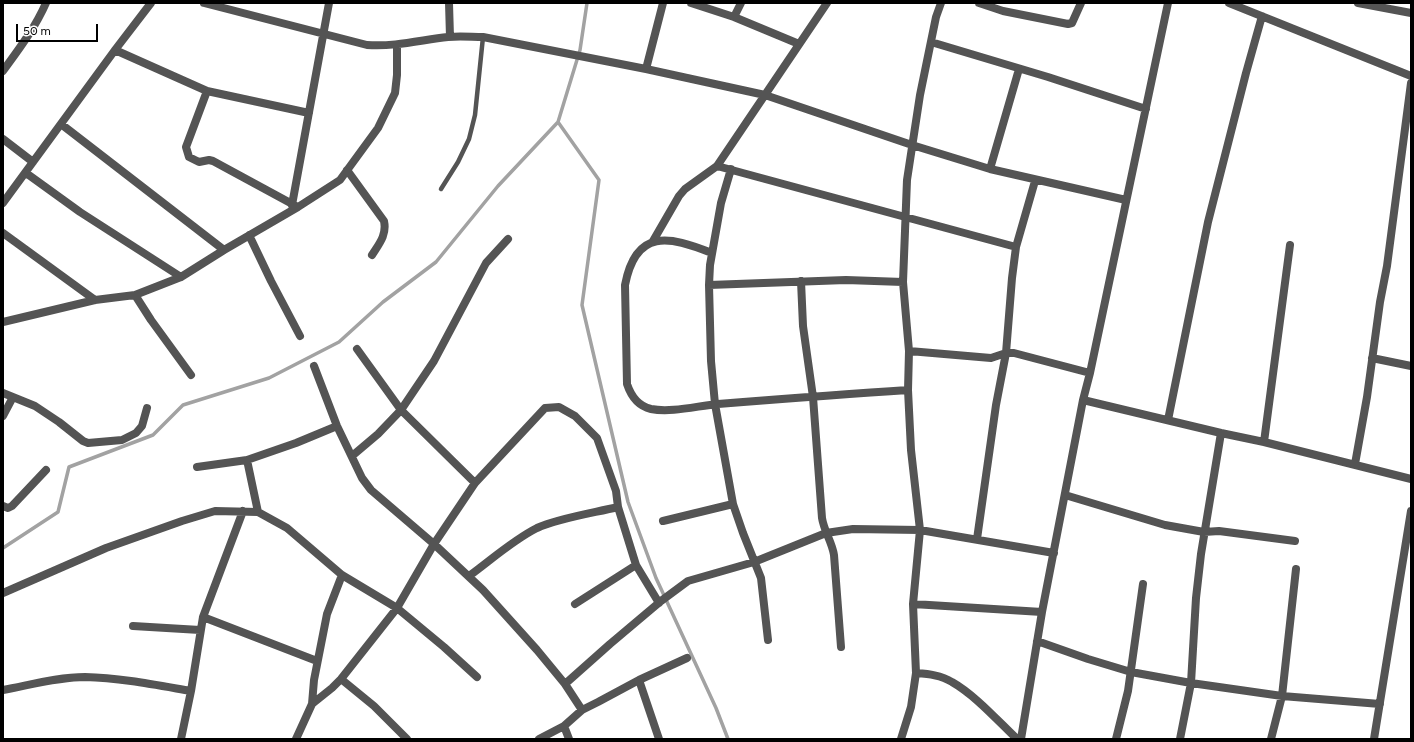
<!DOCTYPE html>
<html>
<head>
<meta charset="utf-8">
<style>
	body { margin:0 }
	#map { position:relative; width:1414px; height:742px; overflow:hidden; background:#fff; font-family:Figtree,sans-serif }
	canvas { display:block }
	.frame { position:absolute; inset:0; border:4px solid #000; pointer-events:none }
	.scale { position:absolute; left:16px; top:24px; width:82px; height:18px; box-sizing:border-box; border:2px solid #000; border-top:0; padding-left:5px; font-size:12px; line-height:14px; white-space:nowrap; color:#000; -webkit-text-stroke:3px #fff; paint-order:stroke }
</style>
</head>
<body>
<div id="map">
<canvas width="1414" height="742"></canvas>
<div class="frame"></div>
<div class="scale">50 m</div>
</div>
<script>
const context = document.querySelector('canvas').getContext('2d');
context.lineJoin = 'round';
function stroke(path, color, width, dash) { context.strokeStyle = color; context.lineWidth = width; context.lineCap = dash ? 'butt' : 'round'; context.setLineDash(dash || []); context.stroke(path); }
const stream = new Path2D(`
	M587,3L580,50L558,122L599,180L582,305L628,502L656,578L716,708L728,739
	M3,548L58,512L69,467L153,435L183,405L269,378L339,342L383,302L436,262L498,186L558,122`);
const lane = new Path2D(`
	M441,189L458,162L469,139L475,115L483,37`);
const street = new Path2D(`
	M204,3L367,45C395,47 421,40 448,37C460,36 472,37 483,37L646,69L765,95L912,145L990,169L1126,200
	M449,3L450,37
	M691,3L734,17L799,44
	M979,3L1003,11L1068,24L1072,23L1081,3
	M1229,3L1411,76
	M1358,3L1411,13
	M734,17L741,3
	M931,42L1048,77L1146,109
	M115,50L207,91L309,113
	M646,69L663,3
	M3,71C19,49 35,28 46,3
	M207,91L186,147L189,157L199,162L209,160L213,161L296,206
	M61,124L224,250
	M3,139L33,162
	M717,166L1016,247
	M731,169L721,203L710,265L709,285L711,361L715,404L733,504L743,533L761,578L768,640
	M990,169L1019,69
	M347,170L384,221C387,235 379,244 372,255
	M26,173L80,212L181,277
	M3,203L115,50L151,3
	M292,205L329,3
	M3,233L95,300
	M249,235L271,281L300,336
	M653,241L679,196L685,189L717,166L827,3
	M712,253C669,236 636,228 625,285L627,384C631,396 638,406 651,409C671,413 697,406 718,404C781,399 845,394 908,390
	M801,281L803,326L813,397L822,518C824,531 832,542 834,555L841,647
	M709,285L846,280L903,282
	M135,295L151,320L191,375
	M3,322L95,300L135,295L181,277L224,250L298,207L340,180L378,128L395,93L397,75V45
	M357,349L401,410L475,483
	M909,351L991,358L1006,353H1014L1090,373
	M1372,358L1411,366
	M314,366L337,426L362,478L371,490L434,544L483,590L537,650L565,684L582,710
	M3,393L35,406L59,422L83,441L88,443L122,440L136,433L142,426L147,408
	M1083,400L1221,433L1264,442L1411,479
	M3,416L13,397
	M1168,420L1208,222L1246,73L1262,16
	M1264,442L1290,245
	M352,456L378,434L401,410L434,361L486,263L508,239
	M247,460L258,512
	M1355,464L1367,397L1380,302L1387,266L1411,83
	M197,467L247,460L296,443L337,426
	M1065,495L1165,525L1204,532L1219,531L1295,541
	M3,506L8,508L12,506L46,470
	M663,521L733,504
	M977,539L996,405L1006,353L1012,278L1016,247L1035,181
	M469,576C491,560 513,540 537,528C559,518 593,513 618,507
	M3,593L106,548L182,521L215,511L258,512L287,528L342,575L397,608L444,647L477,677
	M575,604L636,565
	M913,604L1042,612
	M203,617L317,661
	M133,626L200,630
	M1037,641L1088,659L1131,672L1191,683L1282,696L1380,704
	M916,673C928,674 941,675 952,682C975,695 998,721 1017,739
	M341,679L374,706L407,739
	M639,680L659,739
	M565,684L610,644L661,601L688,581L754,562L826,533L853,529L920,530L1054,553
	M3,690C30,685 58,677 85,677C121,678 156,685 191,691
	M312,704L314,680L327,614L342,575
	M564,726L569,739
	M181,739L191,691L203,617L243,511
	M296,739L312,704L332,688L341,679L397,608L434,544L475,483L545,408L559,407L575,416L597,438L616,491L618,507L636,565L659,603
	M539,739L564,726L582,710L598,702L639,680L687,658
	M901,739L911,707L916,673L913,604L920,530L911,450L908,390L909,351L903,282L907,180L920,95L936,17L941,3
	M1021,739L1042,612L1083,400L1090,373L1168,3
	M1116,739L1128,691L1143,584
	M1180,739L1191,683L1196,598L1201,554L1221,433
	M1271,739L1282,696L1296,569
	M1374,739L1411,511`);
stroke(stream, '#a2a2a2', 3.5);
stroke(lane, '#545454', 4.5);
stroke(street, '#545454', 8);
</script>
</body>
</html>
